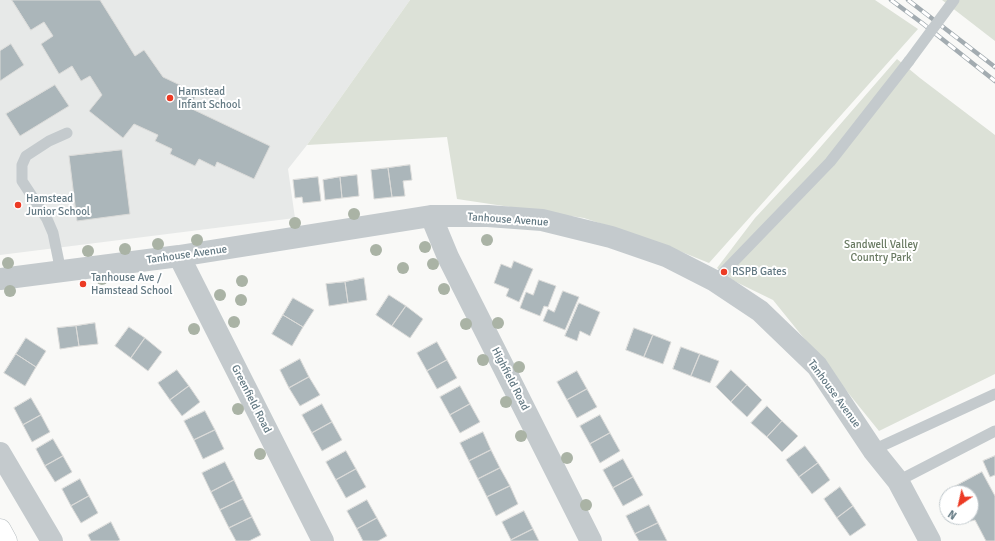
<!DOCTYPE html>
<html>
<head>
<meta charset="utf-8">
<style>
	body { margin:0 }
	#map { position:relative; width:995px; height:541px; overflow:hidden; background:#f9f9f7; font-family:Signika,sans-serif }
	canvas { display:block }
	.north { position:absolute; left:939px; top:485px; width:40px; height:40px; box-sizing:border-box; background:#fff; border:1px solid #c1c9cd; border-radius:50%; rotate:214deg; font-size:11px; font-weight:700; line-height:16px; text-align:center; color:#637983 }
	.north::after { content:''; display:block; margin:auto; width:14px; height:18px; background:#ec3a24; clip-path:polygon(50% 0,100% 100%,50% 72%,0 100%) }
</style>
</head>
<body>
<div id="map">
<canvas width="995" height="541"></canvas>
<div class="north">N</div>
</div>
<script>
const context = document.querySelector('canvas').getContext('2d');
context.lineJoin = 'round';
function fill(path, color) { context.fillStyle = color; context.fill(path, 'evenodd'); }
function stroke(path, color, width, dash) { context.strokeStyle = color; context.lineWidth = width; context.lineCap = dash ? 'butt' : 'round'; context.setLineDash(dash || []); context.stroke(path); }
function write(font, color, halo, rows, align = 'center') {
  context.font = font + ' Signika,sans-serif'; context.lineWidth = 4; context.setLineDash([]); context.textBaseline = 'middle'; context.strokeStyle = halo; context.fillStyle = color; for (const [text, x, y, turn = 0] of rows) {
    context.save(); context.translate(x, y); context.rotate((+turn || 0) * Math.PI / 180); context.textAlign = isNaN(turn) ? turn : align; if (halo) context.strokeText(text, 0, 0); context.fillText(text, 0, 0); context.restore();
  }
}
const built = new Path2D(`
	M0,0H410L307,145L288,169L295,218L0,255Z`);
const green = new Path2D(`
	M410,0H875L918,29L709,263L662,244L584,218L457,199L447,137L307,145Z
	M942,0H995V41Z
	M897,59L920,78L995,135V374L879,431L773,300L734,281L717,268L755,218L810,159Z`);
const building = new Path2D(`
	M12,0H100L135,56L144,50L163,77L197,93L190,108L270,146L254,179L217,162L215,167L199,159L195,166L170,154L172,149L155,141L158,135L134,124L123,138L89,111L102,95L90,76L81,81L72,66L59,74L41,44L53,36L44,22L31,30Z
	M11,44L24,65L0,81V51Z
	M55,85L69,106L20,136L6,114Z
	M122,150L130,214L77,221L69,156Z
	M410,165L412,180L403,181L405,196L392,197L388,168Z
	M388,168L392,197L374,199L371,170Z
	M357,175L359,196L342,198L340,177Z
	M318,177L321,201L303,203L302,197L295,198L293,180Z
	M340,177L342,198L325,200L323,180Z
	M514,261L533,269L519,302L506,296L509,289L494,283L501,264L511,268Z
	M364,278L367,300L348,303L345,282Z
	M539,280L556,286L548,307L544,306L540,316L520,308L526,292L533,295Z
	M345,282L348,303L329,306L326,284Z
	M563,291L579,297L565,330L543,321L548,309L554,312Z
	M389,295L406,306L392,326L376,315Z
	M293,298L314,310L303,327L283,315Z
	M579,303L600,312L590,336L580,331L577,341L565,336Z
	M406,306L423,319L410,338L392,326Z
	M283,315L303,327L292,346L272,334Z
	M95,323L98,344L79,346L76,326Z
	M76,326L79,346L60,349L57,328Z
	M129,327L145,338L131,358L115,346Z
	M634,328L653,335L644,357L626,350Z
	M653,335L671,342L663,364L644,357Z
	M26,338L46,351L36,367L16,354Z
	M145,338L162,352L148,371L131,358Z
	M437,342L447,360L427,371L417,353Z
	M681,347L700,354L691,376L673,369Z
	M16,354L36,367L25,386L4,373Z
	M700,354L719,361L710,383L691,376Z
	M300,359L309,377L289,388L280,370Z
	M447,360L457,378L437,389L427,371Z
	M177,370L189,386L170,400L158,383Z
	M731,370L747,385L731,402L716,387Z
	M577,371L587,389L567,400L557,382Z
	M309,377L320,395L300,406L289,388Z
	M747,385L762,400L747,417L731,402Z
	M189,386L200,402L182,416L170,400Z
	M460,386L470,404L450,415L440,397Z
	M587,389L597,407L577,418L567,400Z
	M31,398L41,415L23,425L14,408Z
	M322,404L332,422L312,433L302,415Z
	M470,404L480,422L460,433L450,415Z
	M767,406L782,421L767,437L751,423Z
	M205,411L215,430L194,440L184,421Z
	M41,415L50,432L32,442L23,425Z
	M600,415L610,433L590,444L580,426Z
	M782,421L798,436L782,452L767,437Z
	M332,422L342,440L322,451L312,433Z
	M215,430L224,449L203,459L194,440Z
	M483,432L491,450L469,461L460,443Z
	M610,433L620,451L600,463L590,444Z
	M53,439L63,456L45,466L36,449Z
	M805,446L818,463L799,477L786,460Z
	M491,450L500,468L478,479L469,461Z
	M346,451L356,469L336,480L326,462Z
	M63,456L72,472L55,482L45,466Z
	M995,456V475L990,477L983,461Z
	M623,459L633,477L613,488L603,470Z
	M225,462L234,480L211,492L202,473Z
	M818,463L830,480L812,494L799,477Z
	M500,468L510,486L487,497L478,479Z
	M356,469L366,487L346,498L336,480Z
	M982,472L995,496V541H986L975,520L971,521L969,517H971V493H957L954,487Z
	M633,477L643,495L623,506L613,488Z
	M80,479L89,496L71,506L62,489Z
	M234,480L243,499L220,510L211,492Z
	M510,486L518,504L496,516L487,497Z
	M840,487L853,506L837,518L824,499Z
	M89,496L98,513L81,523L71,506Z
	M243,499L252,517L229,528L220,510Z
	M367,500L377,518L357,529L347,511Z
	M649,505L658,523L635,534L626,516Z
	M853,506L866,525L850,536L837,518Z
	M524,511L533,529L511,540L502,522Z
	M252,517L261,535L249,541H236L229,528Z
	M377,518L387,536L378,541H363L357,529Z
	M111,522L120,540L118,541H91L88,535Z
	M658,523L667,541H639L635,534Z
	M533,529L539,541H511V540Z`);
const service = new Path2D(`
	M61,272L53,233L47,219L22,181V165L26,156L49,141L67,133
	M715,281L830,162L909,61
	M873,450L995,394
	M898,481L995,431`);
const minor = new Path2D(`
	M431,216L448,257L591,541
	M179,256L323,541
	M0,279L179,256L431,216H488L542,220L611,237L666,256L715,281L760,311L817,366L873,450L898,481L930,541
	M0,453L52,541`);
const secondary = new Path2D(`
	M0,530L6,541`);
const rail = new Path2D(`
	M891,0L922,23L995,81
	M908,0L995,67`);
const serviceBridge = new Path2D(`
	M909,61L954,0`);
const trees = [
	[354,214],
	[295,223],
	[197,240],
	[487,240],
	[158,244],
	[425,247],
	[125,249],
	[376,250],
	[88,251],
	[8,263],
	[433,264],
	[403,268],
	[102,279],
	[242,281],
	[444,289],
	[10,291],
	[220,295],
	[241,300],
	[234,322],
	[498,323],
	[466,324],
	[194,329],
	[483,360],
	[519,367],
	[506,402],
	[238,409],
	[521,436],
	[260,454],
	[567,458],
	[586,505]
];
const markers = [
	[170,98,4,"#ec3a24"],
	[18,205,4,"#ec3a24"],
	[724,272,4,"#ec3a24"],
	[83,284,4,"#ec3a24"]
];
const poiNames = [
	["Hamstead",178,92],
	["Infant School",178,105],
	["Hamstead",26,199],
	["Junior School",26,212],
	["RSPB Gates",732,272],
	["Tanhouse Ave /",91,278],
	["Hamstead School",91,291]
];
const streetNames = [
	["Tanhouse Avenue",508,220,4],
	["Tanhouse Avenue",187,255,-8],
	["Highfield Road",510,379,63],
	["Tanhouse Avenue",834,394,54],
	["Greenfield Road",251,399,63]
];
const parkNames = [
	["Sandwell Valley",881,245],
	["Country Park",881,258]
];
fill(built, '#e7e9e8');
fill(green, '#dce1d7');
fill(building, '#abb6ba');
stroke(building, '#dbdbd9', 1);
stroke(secondary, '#b7bec1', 23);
stroke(service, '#c4cacd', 11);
stroke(minor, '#c4cacd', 22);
stroke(secondary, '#fff', 22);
stroke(rail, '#a3acb1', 4.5);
stroke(rail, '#fff', 3, [9]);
stroke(serviceBridge, '#c4cacd', 11);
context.fillStyle = '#aab3a5';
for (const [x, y] of trees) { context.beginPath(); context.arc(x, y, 6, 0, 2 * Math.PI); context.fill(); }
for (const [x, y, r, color] of markers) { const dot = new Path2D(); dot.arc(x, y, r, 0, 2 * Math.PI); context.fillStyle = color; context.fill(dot); stroke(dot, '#fff', 1.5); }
write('11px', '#637983', '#fff', poiNames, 'left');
write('11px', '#637983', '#fff', streetNames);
write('11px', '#697a62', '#fff', parkNames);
</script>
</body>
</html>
